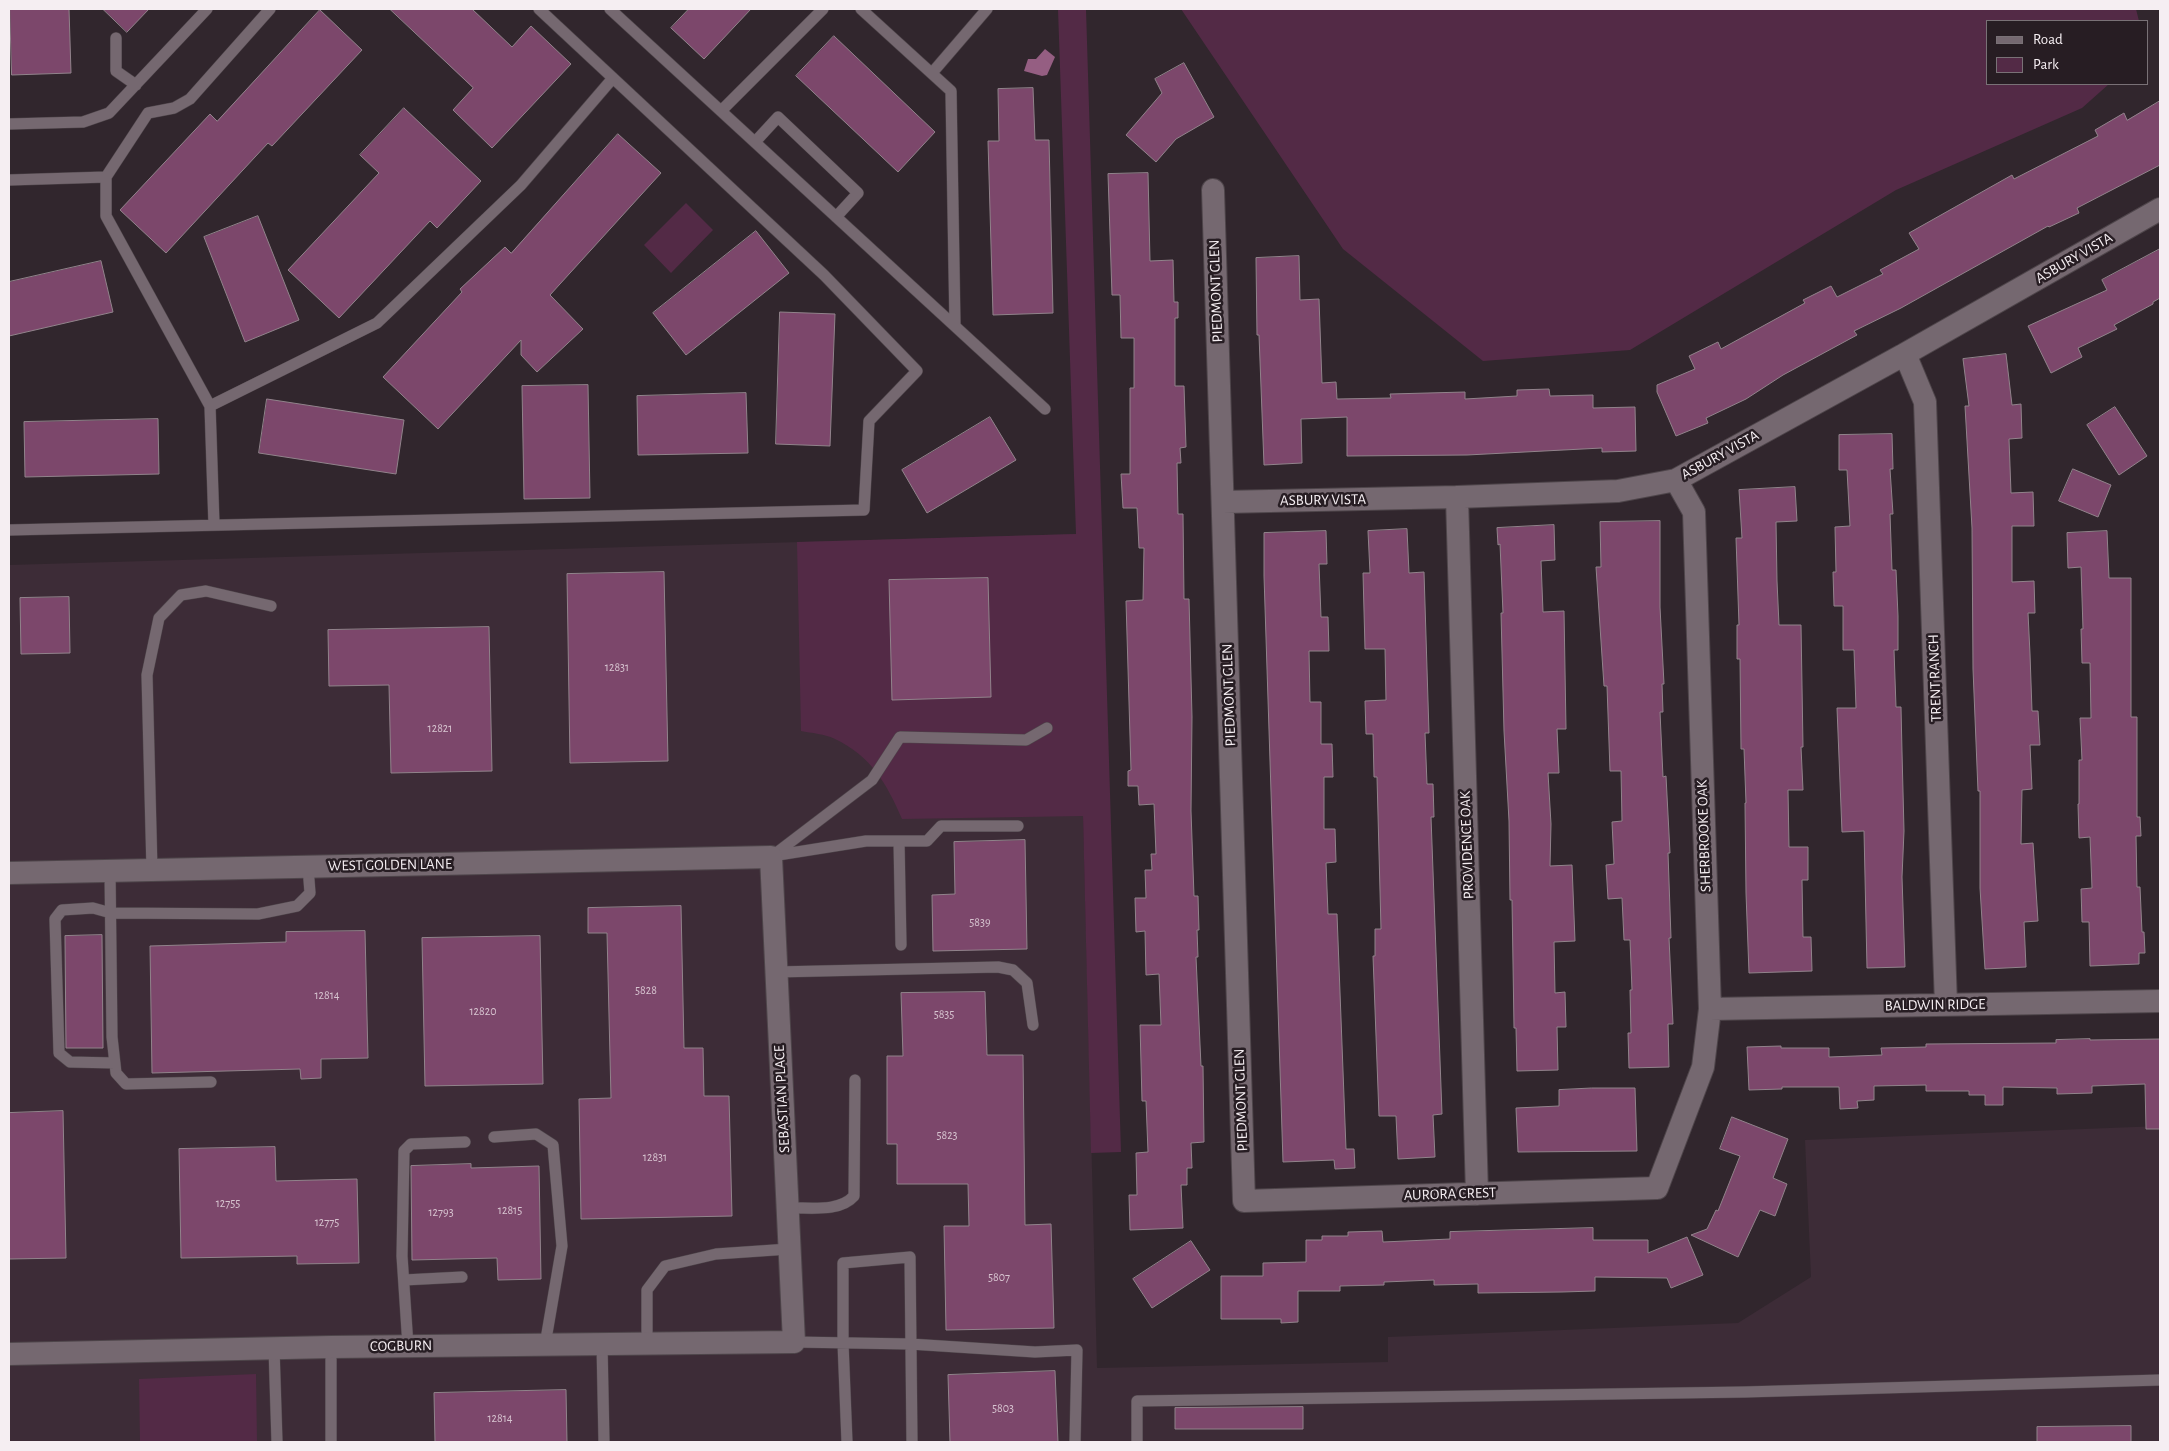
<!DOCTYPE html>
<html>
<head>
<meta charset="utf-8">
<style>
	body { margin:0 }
	#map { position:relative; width:2169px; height:1451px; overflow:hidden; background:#31262d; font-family:"Alegreya Sans",sans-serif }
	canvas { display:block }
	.frame { position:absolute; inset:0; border:10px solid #f5eef2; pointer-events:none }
	.legend { position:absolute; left:1986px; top:20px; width:162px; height:65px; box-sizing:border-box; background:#271d23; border:1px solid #797176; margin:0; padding:6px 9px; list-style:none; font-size:15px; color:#f5eef2 }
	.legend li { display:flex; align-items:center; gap:10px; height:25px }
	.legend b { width:25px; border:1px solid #797176 }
</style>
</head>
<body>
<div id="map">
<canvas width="2169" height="1451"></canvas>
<div class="frame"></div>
<ul class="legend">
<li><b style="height:6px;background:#756870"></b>Road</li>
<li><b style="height:14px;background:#532a46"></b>Park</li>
</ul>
</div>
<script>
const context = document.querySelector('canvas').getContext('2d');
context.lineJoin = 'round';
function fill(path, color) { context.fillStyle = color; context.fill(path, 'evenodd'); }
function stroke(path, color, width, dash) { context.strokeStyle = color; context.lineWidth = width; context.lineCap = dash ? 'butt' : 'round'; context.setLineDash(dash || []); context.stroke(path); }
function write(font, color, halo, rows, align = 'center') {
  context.font = font + ' "Alegreya Sans",sans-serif'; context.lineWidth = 5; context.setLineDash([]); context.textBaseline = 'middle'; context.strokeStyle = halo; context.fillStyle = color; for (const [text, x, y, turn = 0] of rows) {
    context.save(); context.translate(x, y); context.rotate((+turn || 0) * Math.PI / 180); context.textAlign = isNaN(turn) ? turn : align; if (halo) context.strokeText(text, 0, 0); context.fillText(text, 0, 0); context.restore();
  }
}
const built = new Path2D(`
	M1076,534L1097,1368L1388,1362V1337L1738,1323L1811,1277L1805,1140L2160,1126V1442H9V565Z`);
const green = new Path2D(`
	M1058,9H1086L1121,1152L1091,1153L1083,816L902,819C887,784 871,756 835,739C825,734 811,733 801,731L797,542L1076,534Z
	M1181,9H2136L2139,21H1988V84H2109L2082,108L1896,190L1630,350L1483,361L1343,249Z
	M686,203L713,230L671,273L644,245Z
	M256,1374L257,1442H140L139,1379Z`);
const water = new Path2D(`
	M1045,49L1055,57L1047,75L1042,76L1024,71L1028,59H1036Z`);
const building = new Path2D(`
	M10,9H69L71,73L12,75Z
	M103,9H149L127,32Z
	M390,9H472L512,47L531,26L571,64L492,148L453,110L473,88Z
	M689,9H751L704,59L671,28Z
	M320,10L362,50L272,146L268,143L166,253L120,210L210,114L217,121Z
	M834,36L935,132L898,172L796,76Z
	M1184,63L1214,117L1176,139L1156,162L1126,135L1162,93L1155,79Z
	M1033,88L1035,140H1049L1053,313L993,315L988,141H999L998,89Z
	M2160,101V165L2077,208L2079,213L2049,227L2048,226L1901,308L1854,331L1857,335L1783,375L1746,399L1706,418L1708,423L1676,436L1657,392V385L1695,369L1689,356L1718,342L1721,349L1805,303L1803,300L1831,286L1837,297L1883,274L1880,270L1919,249L1909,233L2012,175L2014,179L2098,136L2095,130L2124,113L2127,120Z
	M404,108L481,181L437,228L430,221L339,318L288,270L379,173L360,155Z
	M618,134L661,173L550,295L583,329L537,372L521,355V340L438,429L383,377L462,292L460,289L505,247L511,253Z
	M1148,173L1150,261L1173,260L1174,302H1178V318H1175V386H1184L1186,447L1180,448L1181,463H1177L1178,514H1183L1184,599H1189L1192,717L1191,811L1194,896H1198L1199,930H1197L1198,957H1196L1201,1066H1203L1204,1142L1191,1143L1192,1168H1187V1185H1181L1183,1228L1130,1230L1129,1195H1137L1136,1153L1148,1152L1146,1101H1142L1140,1025H1161L1159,974L1146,975L1145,931L1136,932L1135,898H1146L1145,870H1152L1151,854H1156L1154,804L1139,805L1138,786H1128V771L1131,770L1126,601L1143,600L1144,548H1139L1137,508H1123L1121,474H1130V388H1134V338H1121L1120,295H1112L1108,174Z
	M258,216L299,320L245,342L204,237Z
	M756,231L789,273L686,355L653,313Z
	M2160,249V298L2153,302V304L2114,325L2117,329L2078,348L2082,357L2051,373L2028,326L2107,290L2102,280Z
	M1299,256L1300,300L1319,299L1322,383L1336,382L1337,399L1391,398L1390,394L1465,392V399L1517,396V390L1549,389L1550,396L1593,395V408L1635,407L1636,451L1602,452V448L1467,455L1347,456V417L1301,419L1302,463L1264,465L1259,335H1257L1256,258Z
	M101,261L113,312L9,336V282Z
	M780,312L835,314L830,446L776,444Z
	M2006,354L2012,405L2021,404L2022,438L2009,439L2011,493L2033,492L2034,526H2012V582L2034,581L2035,613H2028L2030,654L2032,711H2038L2040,745H2030L2032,789L2022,790L2021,844L2033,843L2038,921L2024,922L2026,967L1985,969L1980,888V791H1978L1973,669L1972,528L1965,406H1969L1963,359Z
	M588,385L590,498L524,499L522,386Z
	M746,393L748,453L638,455L637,396Z
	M267,399L404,420L396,474L259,453Z
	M2115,407L2147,456L2119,475L2087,425Z
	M990,417L1016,460L927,513L902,470Z
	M158,419L159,474L25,477L24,422Z
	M1892,434L1893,469H1890L1893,514H1890L1892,570H1896L1898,616V650H1894L1896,707H1901L1902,752L1904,831L1902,877L1905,967L1867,968L1864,831L1842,832L1837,708H1856L1854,650H1843V606H1834L1833,572H1836L1835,527L1850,526L1847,470H1839V435Z
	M2073,469L2111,485L2098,517L2059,501Z
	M1795,487L1797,521L1776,522L1777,581L1779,625H1801L1803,747H1801L1803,790H1788L1789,847H1808V880H1802L1803,937H1811L1812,971L1749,973L1746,893L1745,803H1746L1744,749H1741L1740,659H1737V625H1739L1736,538H1742L1739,490Z
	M1660,521V607L1664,684H1662L1663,712H1660L1663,777L1666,776L1670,853H1668L1671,938H1669L1673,1024H1668L1669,1067L1629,1068L1628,1033H1631L1630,990H1632L1630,940H1624L1622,898L1608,899L1606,865L1614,864L1612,822L1622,821L1621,771H1610L1607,686H1604L1596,567H1601L1600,522Z
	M1554,525L1555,560L1541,561L1543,612L1564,611L1566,729H1557L1559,773H1548L1551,824L1550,866L1572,865L1575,941L1554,942L1555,993L1565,992L1566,1027H1557L1558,1070L1517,1071L1516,1028H1514L1512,900H1510L1509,821L1504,731L1501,613H1503L1500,544L1498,545L1497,528Z
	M1407,529L1409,573L1424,572L1429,733H1425L1427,784H1433L1434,817H1431L1442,1114L1433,1115L1435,1157L1398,1159L1396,1116H1379L1373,956H1375V929H1381L1377,777H1374L1373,734H1366L1365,701L1386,700L1385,649H1365L1363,573H1370L1368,531Z
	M1326,531L1327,564H1319L1321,617H1328L1329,651H1309L1310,702H1321V744H1332L1333,777H1324V829H1335L1336,862L1326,863L1328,914H1337L1346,1149H1354L1355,1168L1335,1169L1334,1160L1283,1162L1264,576V533Z
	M2107,531L2109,578H2131V717H2137V817H2140L2141,836H2136L2137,887H2140L2142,932H2144L2145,953H2139V964L2090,966L2089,922H2082L2081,889L2092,888L2090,837L2079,838L2078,804H2079V760H2082L2080,718H2091L2090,663H2082L2081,629H2083L2081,567L2068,568L2067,533Z
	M664,572L668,761L570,763L567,574Z
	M988,578L991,697L892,700L889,580Z
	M69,597L70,653L21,654L20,598Z
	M489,627L492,771L391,773L389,685L329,686L328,630Z
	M1025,840L1027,949L933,951L932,895L955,894L954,842Z
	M681,906L684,1048H703L704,1096H729L732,1216L581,1219L579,1099L611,1098L607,933H588V908Z
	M365,931L368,1058L321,1059V1078L301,1079L300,1069L152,1073L150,946L286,942V932Z
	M102,935L103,1048H66L65,936Z
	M540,936L543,1084L425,1086L422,938Z
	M985,992L987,1055H1023L1025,1225L1051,1224L1054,1328L946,1330L944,1226H969L968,1184H897V1144H887V1056H903L901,993Z
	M2090,1039V1040L2160,1039V1129H2146L2145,1084L2092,1086V1093L2057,1094V1088L2003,1087V1105H1985V1095H1969V1091H1926V1085L1874,1086V1100L1857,1101L1858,1108L1840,1109L1839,1087H1782V1089L1749,1090L1747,1047L1781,1046V1048H1829V1057L1882,1055L1881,1048L1926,1047V1044L2056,1043V1040Z
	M1592,1088H1635L1637,1151L1518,1152L1516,1108L1559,1106V1090Z
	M63,1111L66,1258L9,1259V1113Z
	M1732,1117L1788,1139L1773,1178L1787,1184L1775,1216L1760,1210L1738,1257L1691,1235L1707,1229L1716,1210L1718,1211L1740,1156L1720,1149Z
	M275,1147L276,1181L357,1179L359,1263L297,1264V1256L181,1258L179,1149Z
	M471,1164V1168L539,1166L541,1279L498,1280L497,1258L412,1260L411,1166Z
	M1593,1228V1240H1648V1253L1687,1237L1703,1275L1671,1288L1667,1278L1595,1277V1291L1562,1292L1478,1293V1284L1434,1285V1280L1384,1282V1285L1340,1286V1291H1298V1322L1281,1323V1319H1221V1276H1263V1263L1306,1262V1240H1322V1236H1348V1232L1382,1231L1383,1242L1450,1239V1232Z
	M1191,1241L1210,1270L1152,1308L1133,1279Z
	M1055,1371L1058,1442H950L948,1375Z
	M566,1390L567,1442H435L434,1393Z
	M1303,1407V1429H1175V1408Z
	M2131,1426V1442H2037V1427Z`);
const lane = new Path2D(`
	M610,9L1045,409
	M861,9L951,91L955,326
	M116,38V71L136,85
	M932,73L987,9
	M721,111L823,9
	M9,124L83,122L109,113L207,9
	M755,142L778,117L858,193L836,217
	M9,180L106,177
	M210,406L377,323L521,185L613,78
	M214,525L210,406L106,216V177L148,113L174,108L190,99L270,9
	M9,530L864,510L869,421L917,371L824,275L539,9
	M899,841L901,945
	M772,856L866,841H927L941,826H1018
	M771,857L872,780L900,737L1026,740L1047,728
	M152,870L147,675L159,618L181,595L206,591L271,606
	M110,871L112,1037L116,1073L126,1084L211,1082
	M776,972L998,967L1013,970L1027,983L1033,1025
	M115,1063L70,1062L59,1053L55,919L62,910L93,908L111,913L258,914L297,906L310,893L308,867
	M494,1137L536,1134L553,1145L562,1246L545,1345
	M787,1208C808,1207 839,1213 854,1196L855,1080
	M404,1280L462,1277
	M794,1342L910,1344L1035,1352L1077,1350L1075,1442
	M647,1343V1290L665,1266L716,1254L789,1249
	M602,1344L604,1442
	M408,1346L402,1256L404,1151L411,1144L465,1142
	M331,1347V1442
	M274,1348L277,1442
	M847,1442L843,1343V1263L910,1257L912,1442
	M1137,1442V1401L1745,1392L2160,1380`);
const street = new Path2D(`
	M1213,190L1244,1201L1657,1188L1703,1067L1710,1009L1694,512L1676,480
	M1905,354L1925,402L1946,1005
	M1457,497L1477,1194
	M1223,502L1457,497L1618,491L1676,480L1905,354L2160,209
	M9,873L771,857L794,1342L331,1347L9,1354
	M1710,1009L2160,1001`);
const numberNames = [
	["12831",617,667],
	["12821",440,728],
	["5839",980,922],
	["5828",646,990],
	["12814",327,995],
	["12820",483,1011],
	["5835",944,1014],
	["5823",947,1135],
	["12831",655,1157],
	["12755",228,1203],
	["12815",510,1210],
	["12793",441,1212],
	["12775",327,1222],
	["5807",999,1277],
	["5803",1003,1408],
	["12814",500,1418]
];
const streetNames = [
	["ASBURY VISTA",2074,258,-30],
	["PIEDMONT GLEN",1216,291,-92],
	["ASBURY VISTA",1720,455,-29],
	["ASBURY VISTA",1323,500,-1],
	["TRENT RANCH",1935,678,-92],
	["PIEDMONT GLEN",1229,695,-92],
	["SHERBROOKE OAK",1704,836,-92],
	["PROVIDENCE OAK",1467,845,-92],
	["WEST GOLDEN LANE",390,865,-1],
	["BALDWIN RIDGE",1935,1005,-1],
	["SEBASTIAN PLACE",782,1099,-93],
	["PIEDMONT GLEN",1241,1100,-92],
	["AURORA CREST",1450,1194,-2],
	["COGBURN",401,1346,-1]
];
fill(built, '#3d2c37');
fill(green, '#532a46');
fill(water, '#955e82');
fill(building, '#7c476b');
stroke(building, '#91838b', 1);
stroke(lane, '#4e454a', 12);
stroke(street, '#4e454a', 24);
stroke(lane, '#756870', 11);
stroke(street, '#756870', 22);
write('12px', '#d7c4d0', null, numberNames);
write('15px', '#f5eef2', '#271d23', streetNames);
</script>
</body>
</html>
